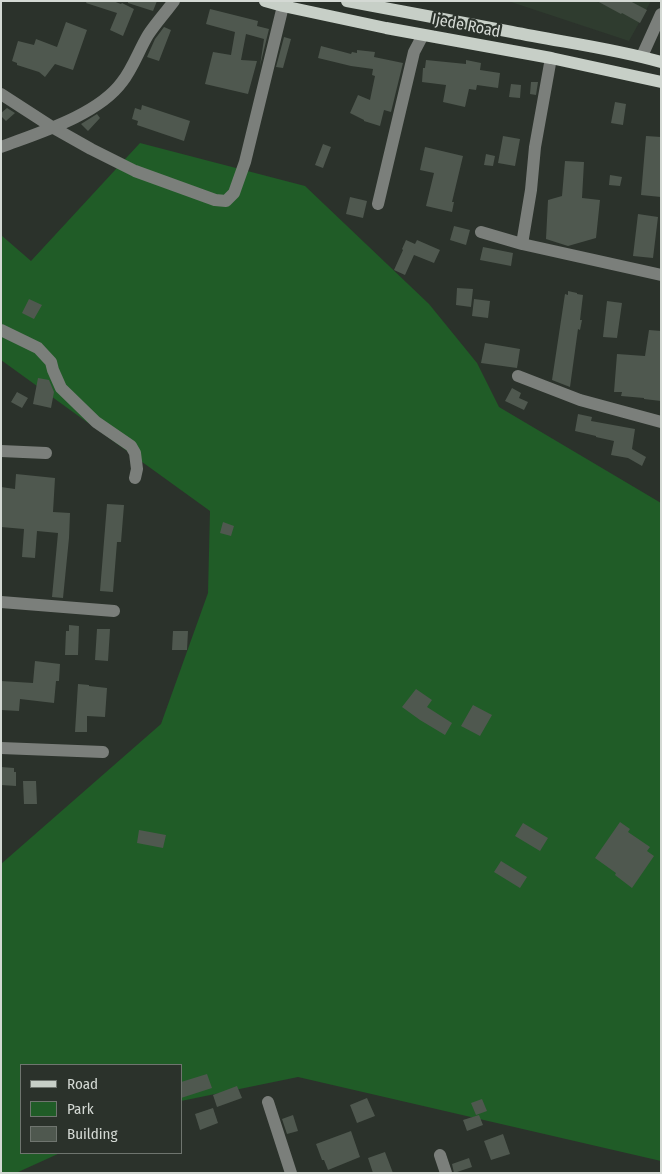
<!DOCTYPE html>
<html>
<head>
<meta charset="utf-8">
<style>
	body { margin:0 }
	#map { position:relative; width:662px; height:1174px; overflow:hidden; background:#2b322b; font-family:"Fira Sans Condensed",sans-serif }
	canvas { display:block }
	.frame { position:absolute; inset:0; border:2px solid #d4d9d4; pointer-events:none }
	.legend { position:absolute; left:20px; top:1064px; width:162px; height:90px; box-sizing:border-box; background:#2b322b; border:1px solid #6f756f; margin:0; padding:6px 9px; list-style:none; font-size:15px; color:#d4d9d4 }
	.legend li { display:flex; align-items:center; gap:10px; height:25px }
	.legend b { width:25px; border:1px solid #6f756f }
</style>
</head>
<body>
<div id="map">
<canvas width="662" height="1174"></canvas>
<div class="frame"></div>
<ul class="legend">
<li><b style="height:6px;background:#c7cfc7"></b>Road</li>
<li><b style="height:14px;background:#205c27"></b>Park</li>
<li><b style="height:14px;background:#4f584f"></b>Building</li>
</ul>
</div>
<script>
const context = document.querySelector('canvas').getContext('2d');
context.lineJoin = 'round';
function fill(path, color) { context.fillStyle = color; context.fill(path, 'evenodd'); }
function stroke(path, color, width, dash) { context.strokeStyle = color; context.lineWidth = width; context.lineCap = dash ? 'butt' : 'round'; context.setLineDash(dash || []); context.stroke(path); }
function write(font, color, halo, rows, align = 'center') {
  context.font = font + ' "Fira Sans Condensed",sans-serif'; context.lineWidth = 4.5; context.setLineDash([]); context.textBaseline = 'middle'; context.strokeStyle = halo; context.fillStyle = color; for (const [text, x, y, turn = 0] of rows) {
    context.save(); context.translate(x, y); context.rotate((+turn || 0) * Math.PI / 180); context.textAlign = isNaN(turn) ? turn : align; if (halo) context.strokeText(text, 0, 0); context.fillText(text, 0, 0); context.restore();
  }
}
const built = new Path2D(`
	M508,1H651L629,41Z`);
const green = new Path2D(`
	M140,143L305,186L429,304L477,363L499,407L661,503V1161L298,1077L181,1101V1065H21V1153H60L16,1173H1V864L161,724L208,593L210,511L1,360V235L31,261Z`);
const building = new Path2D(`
	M87,1H113L121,4L122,3L134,9L123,36L110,30L117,13L86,3Z
	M128,1H157L153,11L128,3Z
	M597,1H630L647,10L640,23L622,13L621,14Z
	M210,9L258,21L257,26L269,29L260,66L264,39L246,34L241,60L257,61L248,94L205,84L213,52L231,55L235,32L206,24Z
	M66,22L87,30L73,70L55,64L45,77L39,72L17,65V63L12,61L18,41L34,45L36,39L57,47Z
	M164,27L171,30L159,61L147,57L155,39Z
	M284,37L291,39L283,68L276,67Z
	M321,46L351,54L352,52L357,53V50L375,52L374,57L403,63L391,112L384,110L380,126L364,121V120L350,113L358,95L370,100L375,76L372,75L373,69L351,66L318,58Z
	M426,60L466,64V60L481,63L480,70L500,73L498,88L477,85L476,90L469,89L465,107L443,102L446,85L422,82L423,68H425Z
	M531,82H538L536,95L530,94Z
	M511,84L521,85L520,98L509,97Z
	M615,102L626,104L623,125L611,123Z
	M142,105L190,121L184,141L137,125L138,121L132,119L135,108L141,110Z
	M7,108L15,113L6,121L1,116V113Z
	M97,114L100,118L88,131L81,124Z
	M503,136L520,139L515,166L498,163Z
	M646,136L661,137V197L641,195Z
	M323,144L331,147L323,168L315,165Z
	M425,147L463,156L452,202H454L452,212L426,206L434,173L420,170Z
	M486,154L495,156L493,166L484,165Z
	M565,161L584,162L582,198L600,200L596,238L568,246L546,239L548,200L562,196Z
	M610,175L622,177L620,186L609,185Z
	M350,197L367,201L363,218L346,214Z
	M638,214L658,217L653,258L633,256Z
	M454,226L470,230L466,245L450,240Z
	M406,240L415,244L417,240L440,250L434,263L414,255L405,275L394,270L403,250L402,249Z
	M483,247L513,253L511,266L480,260Z
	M457,288L473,289L471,307L456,305Z
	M568,291L577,293V294L583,295L580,320H582L580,330L578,329L570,387L552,380L565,294L568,295Z
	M29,299L42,305L34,319L22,313Z
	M474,299L490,301L488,318L472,316Z
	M607,301L622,303L617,338L603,337Z
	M649,330L661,331V401L644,399V398L621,396L622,392H614L617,354L645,356Z
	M485,343L520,349L517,368L481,363Z
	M38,378L49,380L54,392L51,408L33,404Z
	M512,388L521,393L519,398L528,402L524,410L505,401Z
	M17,392L28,398L22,408L11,402Z
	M578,414L592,417L591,421L635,429L632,449L646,457L642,466L628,458L611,455L614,441L596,437V436L575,431Z
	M16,474L55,478L53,512L70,513L69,538L63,598L52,597L58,533L37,531L35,558L22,557L24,529L1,527V487L15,489Z
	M107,504L124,505L121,542H117L113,592L100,591Z
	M223,522L234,526L231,536L220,533Z
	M69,625L79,626L78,655H65L66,631H69Z
	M97,629H110L108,661L95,660Z
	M173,631H188L187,650H172Z
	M35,661L60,664L59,681H56L54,703L20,699L19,711L1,710V681L33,683Z
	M78,684L89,685V686L107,688L105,717L87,716V732H75Z
	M416,689L432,700L427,707L452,723L445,735L420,720L402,707Z
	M473,705L492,715L480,736L461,726Z
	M1,767L14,768V772H16V786L1,785Z
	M23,781H36L37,804H24Z
	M620,822L630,829L628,832L650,847L647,851L654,856L632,888L615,875L616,873L595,858Z
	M523,823L548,838L540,851L515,836Z
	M139,830L166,835L163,848L137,843Z
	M501,861L527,877L520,888L494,872Z
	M207,1074L212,1088L181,1098V1082Z
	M237,1086L242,1098L217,1107L213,1095Z
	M367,1098L375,1116L357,1123L350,1105Z
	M482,1099L487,1111L476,1115L471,1103Z
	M213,1108L218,1123L200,1130L195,1114Z
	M293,1115L298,1131L287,1134L282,1119Z
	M479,1115L483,1125L467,1131L463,1120Z
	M351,1131L360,1157L328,1170L324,1160H322L316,1144Z
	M503,1134L510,1154L491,1160L484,1141Z
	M385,1152L393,1173H373L368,1158Z
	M469,1158L472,1167L454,1173L452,1164Z`);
const minor = new Path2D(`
	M642,56L661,14
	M1,94L52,127L91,149L135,171L215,200L226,201L234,193L245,162L283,6
	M1,147C38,133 98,115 122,82C133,68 139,50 148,35C156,23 166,12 174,1
	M378,204L414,52L423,35
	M481,232L522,244L661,275
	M522,244L531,190L535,147L551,58
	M1,330L38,348L51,362L53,370L61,388L96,422L131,446L135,453L137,469L135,478
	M518,376L580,400L661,422
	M1,451L46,453
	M1,602L114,611
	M1,748L103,752
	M268,1102L291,1173
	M440,1155L446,1173`);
const major = new Path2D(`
	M265,1L283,6L386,28L551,58L661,82
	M347,1C402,11 457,22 512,32C561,42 612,48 661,62`);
const streetNames = [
	["Ijede Road",466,26,11]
];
fill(built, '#2f3c2f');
fill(green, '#205c27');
fill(building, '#4f584f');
stroke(minor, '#7b7f7b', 12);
stroke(major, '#c7cfc7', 12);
write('16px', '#d4d9d4', '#2b322b', streetNames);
</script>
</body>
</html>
